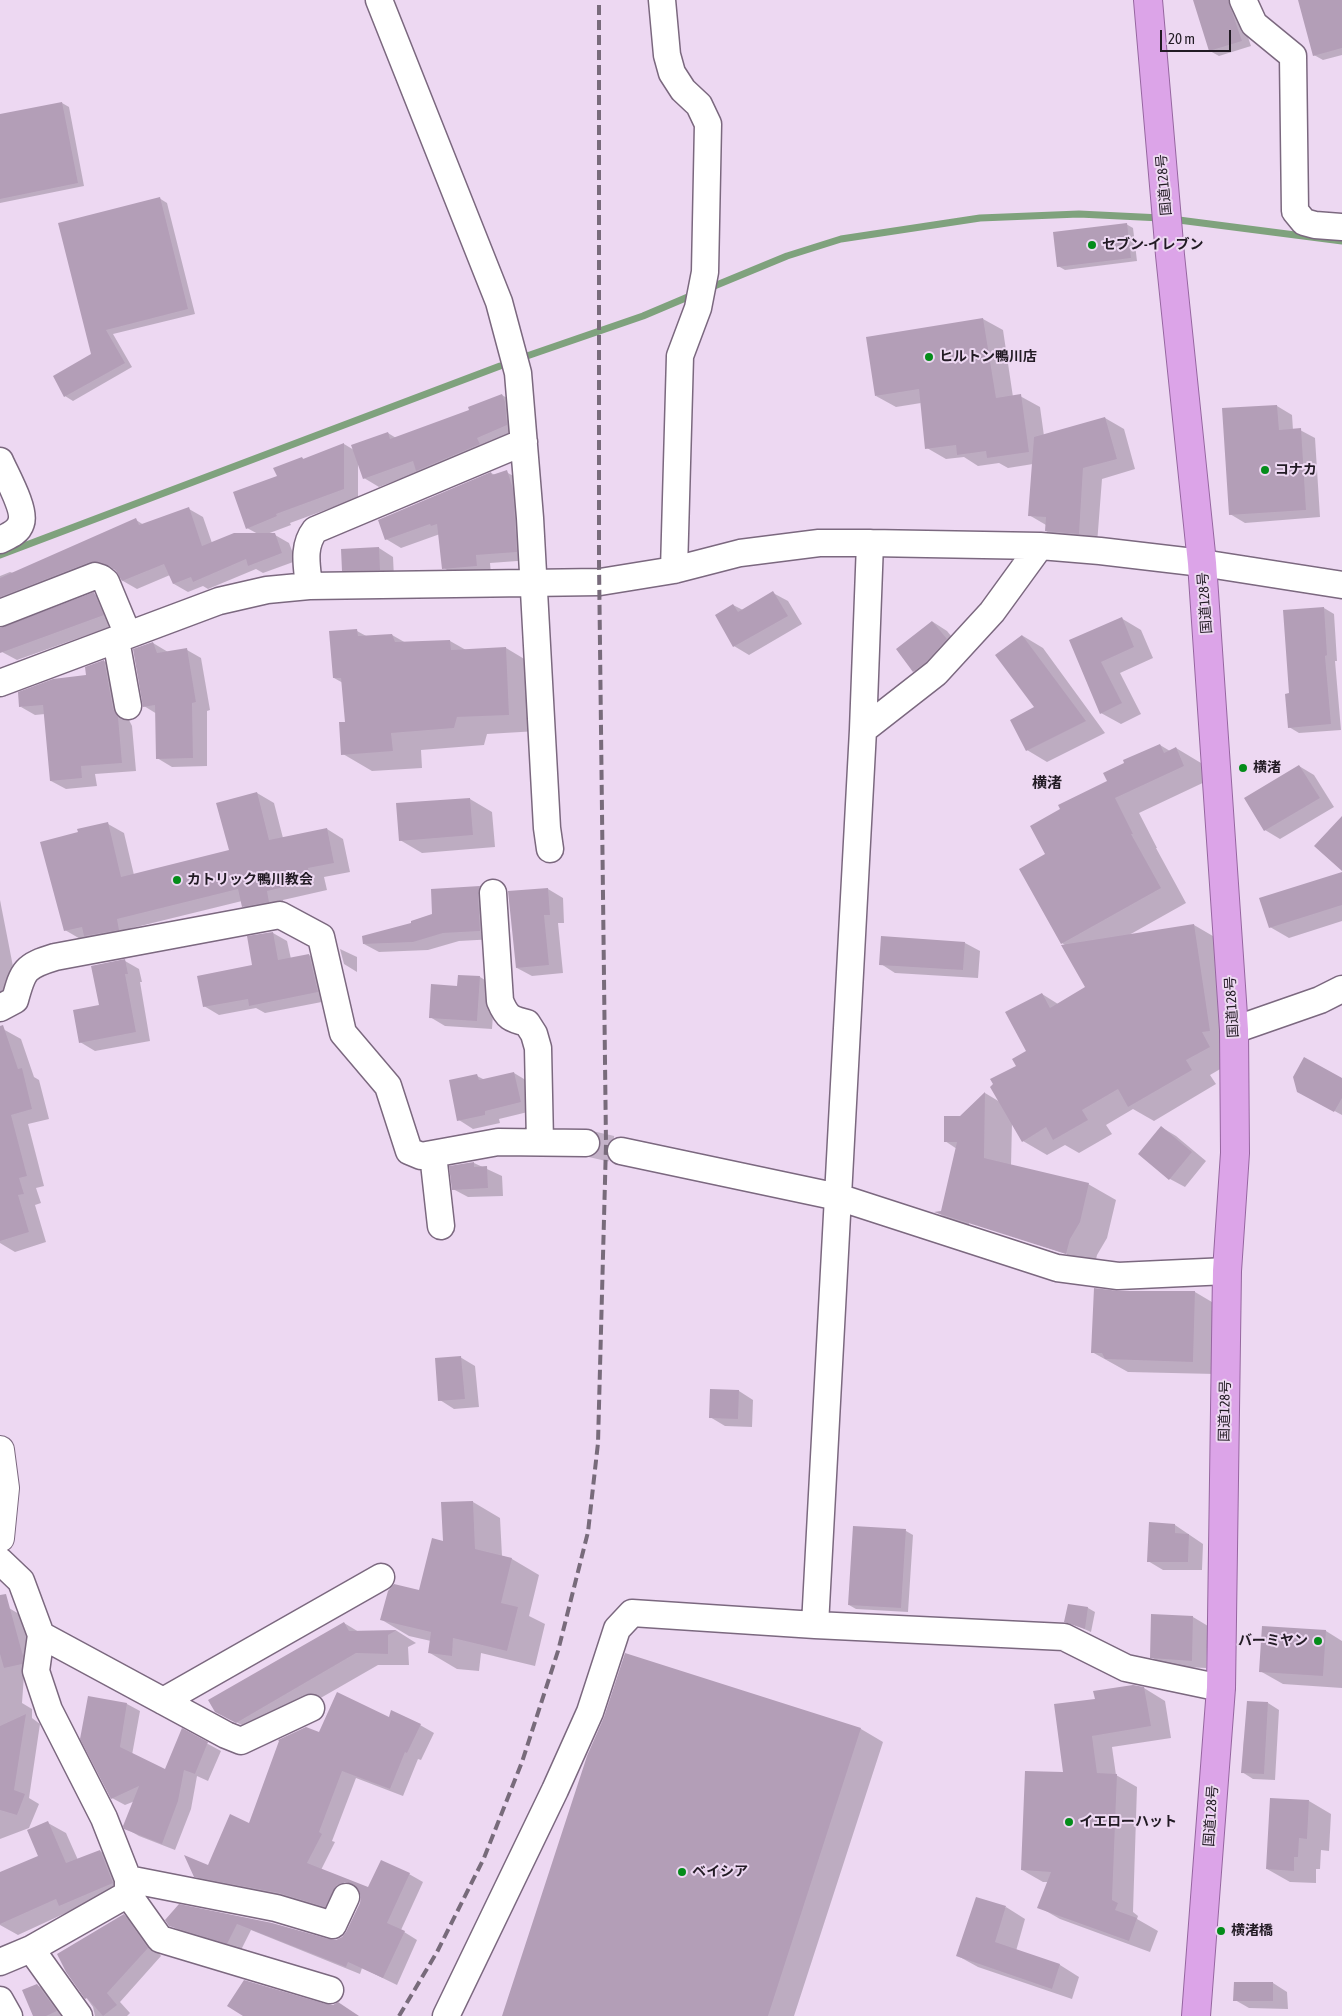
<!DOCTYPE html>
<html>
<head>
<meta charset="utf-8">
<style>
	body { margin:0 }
	#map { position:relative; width:1342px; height:2016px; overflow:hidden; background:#edd8f2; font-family:"Asap Condensed",sans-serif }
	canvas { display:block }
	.scale { position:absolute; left:1160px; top:30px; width:71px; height:22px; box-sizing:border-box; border:2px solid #221b24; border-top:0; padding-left:6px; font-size:15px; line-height:18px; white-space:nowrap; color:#221b24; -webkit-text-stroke:4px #edd8f2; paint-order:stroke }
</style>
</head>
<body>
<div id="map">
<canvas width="1342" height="2016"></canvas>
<div class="scale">20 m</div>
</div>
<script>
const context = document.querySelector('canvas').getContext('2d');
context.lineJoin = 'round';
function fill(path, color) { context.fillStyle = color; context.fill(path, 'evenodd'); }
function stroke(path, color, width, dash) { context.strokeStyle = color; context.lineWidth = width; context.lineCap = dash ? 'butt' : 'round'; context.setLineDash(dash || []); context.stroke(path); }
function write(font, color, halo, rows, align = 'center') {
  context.font = font + ' "Asap Condensed","Noto Sans JP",sans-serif'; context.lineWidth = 4; context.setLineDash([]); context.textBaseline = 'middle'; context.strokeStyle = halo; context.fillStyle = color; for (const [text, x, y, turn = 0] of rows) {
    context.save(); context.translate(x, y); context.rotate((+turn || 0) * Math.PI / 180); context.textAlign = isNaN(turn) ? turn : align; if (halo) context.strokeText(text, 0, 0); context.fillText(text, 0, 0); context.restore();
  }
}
const shadow = new Path2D(`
	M1194,0H1238L1237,5L1251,46L1219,56L1210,51Z
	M1300,0H1342V55L1323,60L1314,55Z
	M62,103L69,107L84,186L0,203V116Z
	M159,198L167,203L195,314L113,334L132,367L73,401L65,396L93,355Z
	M1126,224L1133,228L1137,261L1065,270L1058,266Z
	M983,319L1003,330L1013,397L1020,396L1040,407L1044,436L1105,418L1124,429L1135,469L1102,479L1097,544L1065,542L1046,531V525L1029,515L1033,464L1008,468L999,463L978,466L964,457L946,459L927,448L921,403L896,407L876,396Z
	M502,395L517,404L522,433L379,487L364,478L358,462V498L290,523L291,525L267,534L275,535L289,543L296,561L263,573L256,569L208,589L203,586L188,592L174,584L170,575L137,589L123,581L115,569L104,570L0,604V576L10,572L13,573L136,520L144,525L189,509L203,517L212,543L258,534L247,528L278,477L302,458L305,460L344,444L354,450L388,433L396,438L471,410Z
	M1277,406L1292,415L1293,430H1300L1315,438L1320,517L1245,523L1230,514Z
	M506,472L521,480L531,560L490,563L491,574L458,577L444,568L440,534L401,548L386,539L491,473L495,475Z
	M379,548L393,557L394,578H358L343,570Z
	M773,593L788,601L802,624L749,655L734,646L716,615L733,605L743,610Z
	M94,594L109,602L118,624L17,660L2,652L0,647V633Z
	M1324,608L1334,614L1337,661H1335L1341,730L1299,733L1289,727L1290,694Z
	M1121,618L1141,630L1153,658L1120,673L1141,714L1121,724L1101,713L1070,641Z
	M933,622L947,631L961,648L929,679L914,671Z
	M357,631L368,637L392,635L406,643L450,641L466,650L506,648L536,666L538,731L487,734L484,745L421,750L422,768L372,771L343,754L346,723L343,683L334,678Z
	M1023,636L1043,648L1105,733L1047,762L1027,750L1036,708Z
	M153,643L168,652L187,650L201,658L210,710L207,711V766L172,767L157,758V714L144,706Z
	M104,661L119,670L128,718L132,726L136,771L95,774L97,786L66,789L51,781L45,714L35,715L21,707L88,676L87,668Z
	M1160,745L1170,751L1176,748L1201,763L1209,780L1139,813L1157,848H1156L1186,903L1129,935L1194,925L1218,939L1234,1061L1210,1075L1216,1084L1154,1121L1133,1109L1106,1125L1112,1134L1079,1153L1065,1145L1047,1155L1023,1141L1012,1123L1011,1166L1088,1184L1116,1200L1107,1238L1097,1255L1094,1269L963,1228L938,1213L942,1212L957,1149L945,1141L961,1117L985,1093L1000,1102L1028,1051L1042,994L1058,1004L1087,987L1065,945L1062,943L1047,855L1108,781ZM969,1222L1067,1254L1066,1256L969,1225Z
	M1299,766L1314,775L1334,807L1280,839L1265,830Z
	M257,793L274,803L283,838L327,829L343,839L350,872L324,877L327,890L283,900L285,911L259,916L243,906L242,901L132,928L135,939L82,940L65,930L108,824L124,833L134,875L230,851Z
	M470,799L492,812L495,847L422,853L400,840Z
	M1342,873V921L1289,938L1270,927Z
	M479,888L494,896L495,939L459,941L428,950L379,952L364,944L433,915Z
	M548,889L563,898L564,923H558L563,973L532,976L517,968Z
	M0,900L18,992L0,995Z
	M273,933L287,941L291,959L309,955L324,964L332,1000L265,1013L256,1008L219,1015L204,1006L253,966Z
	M965,943L980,951L978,978L895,973L881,964Z
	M340,949L357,957V972L344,964Z
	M125,961L139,969L142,982H140L150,1041L95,1051L80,1042Z
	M480,977L495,986L492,1029L445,1026L430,1017L458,987Z
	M3,1029L21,1039L34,1077L39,1080L49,1119L28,1124L44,1186L36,1188L41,1203L35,1205L46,1242L15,1252L0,1243V1030Z
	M514,1073L529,1082L536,1110L499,1119L500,1123L473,1129L459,1120L477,1076L485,1080Z
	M1342,1079V1115L1314,1100Z
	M1161,1127L1176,1136L1206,1161L1185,1187L1170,1179Z
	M474,1163L502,1176L503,1196L468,1197L453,1189Z
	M1118,1292H1195L1217,1305L1215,1374L1128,1372L1092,1352Z
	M460,1357L475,1366L479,1407L454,1409L440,1400Z
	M739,1391L753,1400L752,1427L725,1426L710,1417Z
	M473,1502L500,1518L502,1556L512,1559L539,1575L529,1616L545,1624L535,1666L481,1653L479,1671L457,1669L430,1653L431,1641L409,1636L382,1620L420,1591L444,1543Z
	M1175,1525L1203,1544L1202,1570H1163L1148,1561Z
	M854,1527L906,1531L913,1535L908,1612L856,1609L849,1605Z
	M1069,1605L1088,1608L1095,1612L1091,1632L1066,1621Z
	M9,1608L24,1617L37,1665L24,1675L22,1703L32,1709V1718L40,1724L29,1798L39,1804L29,1828L0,1839V1611Z
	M1152,1616L1193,1617L1208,1626L1206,1668L1166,1666L1151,1657Z
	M344,1623L359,1632L397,1631L416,1643L408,1647L409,1665H378L258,1734L216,1711Z
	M1263,1627L1326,1631L1342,1641V1688L1283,1684L1260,1671Z
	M626,1654L861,1729L883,1742L794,2016H503Z
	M1144,1688L1165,1701L1171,1738L1112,1747L1116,1775L1137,1787L1133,1912L1138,1916L1137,1919L1158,1931L1150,1952L1060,1919L1039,1907L1048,1882H1043L1022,1870L1096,1700Z
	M89,1697L127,1704L140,1711L132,1755L166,1771L182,1730L221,1751L208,1781L197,1776L191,1809L175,1850L139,1836L125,1828L135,1801L125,1805L112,1798Z
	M1268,1703L1279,1710L1275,1780L1253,1779L1242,1772L1244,1739H1246Z
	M389,1718L420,1725L434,1733L421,1760L418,1759L403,1796L356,1778L332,1841L335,1842L321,1870L369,1889L409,1874L423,1882L401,1930L417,1940L397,1985L362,1968L360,1974L251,1930L241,1950L184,1933L170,1925L180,1906L329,1941H336L343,1938L347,1932L361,1904L362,1896L360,1889L340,1878L339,1880L357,1890L339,1914L209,1884L195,1876L209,1867L250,1824L319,1733Z
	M1309,1801L1331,1814L1329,1851L1321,1850L1320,1869H1316V1883L1290,1882L1267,1869Z
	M48,1823L66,1833L78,1860L100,1851L118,1862L131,1892L78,1916L70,1911L18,1935L0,1925V1874L40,1856Z
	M1006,1907L1025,1919L1016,1951L1060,1965L1079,1977L1072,1999L978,1967L958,1956Z
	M124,1915L138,1923L161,1956L120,2002L130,2013L127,2016H95L93,2007L67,1971Z
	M1273,1983L1287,1992L1288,2009L1249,2008L1235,2000Z
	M37,1985L51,1993L68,2016H35Z`);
const stream = new Path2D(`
	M1171,219L1342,241
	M707,289L787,256L841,239L980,218L1079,214L1161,218
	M524,357L643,316L695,294
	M0,555L500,366`);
const building = new Path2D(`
	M1193,0H1228L1242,41L1209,51Z
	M1298,0H1342V48L1313,56Z
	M62,102L78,183L0,199V114Z
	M160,197L188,309L106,330L125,363L64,397L53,376L91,354L58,223Z
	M1127,223L1131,258L1057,267L1053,232Z
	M983,318L996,398L1021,394L1029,452L987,458L986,451L957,455L956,445L925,449L919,389L875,396L866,337Z
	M502,394L505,402L507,425L477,438L480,444L416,471L413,461L363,479L351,445L388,432L390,439L469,410L468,407Z
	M1277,405L1279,430L1301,428L1306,510L1229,515L1222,408Z
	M1105,417L1117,459L1083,468L1079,534L1045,531L1046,517L1028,516L1034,437Z
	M344,443V489L276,514L277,516L246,529L233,492L277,476L273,468L302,457L303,459Z
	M507,470L513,489L517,552L476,555L477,566L442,569L437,524L431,526L430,524L385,540L378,520L491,472L492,475Z
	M189,507L202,546L234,533H275L282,553L248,566L246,559L193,582L191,577L173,584L164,564L122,581L116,571L110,566L100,562H90L0,597V578L136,518L139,525Z
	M379,547L380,570L342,571L341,549Z
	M773,591L788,616L733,647L715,615L733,604L738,612Z
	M94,592L104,615L0,653V628Z
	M1324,607L1327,655L1325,656L1331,724L1288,728L1285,694L1289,693L1283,610Z
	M1122,617L1134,647L1101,662L1122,703L1100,714L1069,640Z
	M932,621L947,639L926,662L913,672L896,649Z
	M357,629L358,636L392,634L395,642L450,640L451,650L506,647L509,715L457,717L454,728L391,733L393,751L341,755L339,722H345L341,678H333L329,631Z
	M1022,635L1086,721L1026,751L1010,720L1034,707L995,655Z
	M153,642L157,653L187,648L196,702L192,703L193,758L156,759L155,705L143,707L133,649Z
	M104,660L113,709L118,717L122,763L81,766L82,778L50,781L43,705L19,707L18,692L53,679L86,675L85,667Z
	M1160,744L1164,753L1176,747L1184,766L1115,798L1133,834H1131L1161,888L1061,944L1019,869L1045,854L1030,826L1060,809L1058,805L1107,781L1103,773L1124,763L1123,760Z
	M1299,765L1320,798L1264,831L1244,798Z
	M257,792L269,840L327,828L334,863L308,868L311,881L267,891L269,902L242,907L238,889L117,919L119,930L84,936L82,927L64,931L40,842L78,832L77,829L108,822L121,877L229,850L216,803Z
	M470,798L473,835L399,841L396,803Z
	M1342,816V871L1314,846Z
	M1342,872V905L1269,928L1259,898Z
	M480,886L478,894L480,931L443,933L413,942L363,944L362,936L411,923V921L432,914L431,889Z
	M548,888L550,915H544L549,965L516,968L508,891Z
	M1194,924L1210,1031L1202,1032L1210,1047L1186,1060L1192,1070L1128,1107L1118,1089L1082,1110L1088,1120L1053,1140L1046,1127L1022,1142L990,1087L993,1084L990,1079L1016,1066L1012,1059L1026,1051L1005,1012L1042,993L1050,1008L1085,987L1061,945Z
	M273,932L278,960L309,954L318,992L249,1006L248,999L203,1007L197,976L252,965L247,936Z
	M881,936L965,942L963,970L879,965Z
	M125,959L128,974H125L136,1032L79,1043L73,1010L99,1005L91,966Z
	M458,975L480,976L477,1021L429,1018L431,984L457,986Z
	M3,1025L18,1069L22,1068L32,1109L11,1115L27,1176L19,1178L24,1194L18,1195L29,1232L0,1241V1026Z
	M1304,1057L1342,1078V1098L1334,1112L1297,1092L1293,1077Z
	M514,1072L521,1102L485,1111V1115L457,1121L449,1080L477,1074L479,1080Z
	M985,1092L984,1158L1089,1183L1080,1222L1070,1239L1066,1254L934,1212L941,1211L957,1142H944V1116H960Z
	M1161,1126L1192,1152L1169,1180L1138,1154Z
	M474,1162V1167L487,1166L488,1188L452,1190L449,1166Z
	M1094,1288L1119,1291H1195L1193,1362L1105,1359L1102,1353H1091Z
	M461,1356L465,1399L438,1401L435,1358Z
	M710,1389L739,1390L738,1419L709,1418Z
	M473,1501L475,1549L512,1558L501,1603L518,1607L507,1651L453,1638L452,1656L428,1653L431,1632L380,1620L388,1591L394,1584L419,1590L432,1538L443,1541L441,1502Z
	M1149,1522L1175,1524V1533L1189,1534L1188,1562H1147Z
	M853,1526L906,1529L901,1608L848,1605Z
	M6,1594L23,1656L22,1664L4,1668L0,1654V1595Z
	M1068,1604L1088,1607L1085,1629L1064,1622Z
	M1151,1614L1193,1616L1192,1661L1150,1658Z
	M344,1622L349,1631L397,1630L388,1635V1654L356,1653L236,1723L215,1712L208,1700Z
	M1262,1626L1326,1630L1323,1676L1259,1672Z
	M625,1653L861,1728L768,2016H502L587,1756L604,1717Z
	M1133,1685L1144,1687L1151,1726L1092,1736L1097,1773L1117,1774L1112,1900L1118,1903L1115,1910L1137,1918L1129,1941L1037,1908L1051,1872L1021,1870L1025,1771L1063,1772L1054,1704L1095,1699L1093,1691Z
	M337,1692L389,1717L391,1710L421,1724L407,1753L405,1752L390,1789L342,1771L319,1832L322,1834L307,1863L368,1887L381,1860L410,1873L387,1923L405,1931L383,1978L348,1962L346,1967L237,1924L227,1944L169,1926L165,1920L179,1904L272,1923L329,1939L336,1940L342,1937L346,1932L360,1903L361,1896L358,1889L353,1884L345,1882L337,1885L325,1907L279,1893L194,1877L184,1855L208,1865L230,1814L249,1823L279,1741L278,1740L306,1727L319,1732Z
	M88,1696L127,1703L120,1747L165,1769L182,1728L208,1742L195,1774L184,1770L178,1801L162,1844L124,1829L123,1826L139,1786L111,1799L80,1739Z
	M1247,1701L1268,1702L1264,1774L1241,1773Z
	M26,1714L14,1790L25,1794L17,1815L0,1810V1726Z
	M1270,1798L1309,1800L1307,1839L1299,1838L1298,1857H1294V1871L1266,1869Z
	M48,1821L66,1863L100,1850L113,1883L59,1906L56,1899L0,1924V1872L38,1856L27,1830Z
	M976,1897L1006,1906L995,1942L1060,1964L1052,1989L956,1956Z
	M124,1914L148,1948L107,1993L117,2005L103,2016L87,1998L85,1999L66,1972L57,1954Z
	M244,1980L326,2004L333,2005L338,2002L359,2016H243L227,2006Z
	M1234,1982H1273V2001H1233Z
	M37,1984L57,2011L46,2016H33L22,1990Z`);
const minorTunnel = new Path2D(`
	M586,1143L621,1151`);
const minor = new Path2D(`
	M379,0L499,302L518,373L530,518L547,828L550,849
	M662,0L667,55L672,73L683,90L699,105L708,124L705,272L698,308L680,356L674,570
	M1243,0L1254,24L1293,56L1295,211L1304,222L1315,225L1342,227
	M0,461C6,475 26,510 21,523C18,533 8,536 0,540
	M309,586C307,566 302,547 315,530L524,442
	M0,613L95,576L101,578L106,582L128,635
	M116,640L128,706
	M0,683L219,601L267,590L309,586L600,582L674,570L740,553L819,543H870L1040,546L1100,551L1202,563L1342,585
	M863,730L936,673L992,612L1040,546
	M493,893L500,1001C507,1018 511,1019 527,1023L534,1034L538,1048L540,1142
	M0,1008L15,1000C23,970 25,966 55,957L280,915L321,937L343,1033L388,1086L409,1151L421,1156L498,1142L586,1143
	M1234,1030L1320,1000L1342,989
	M621,1151L838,1197L1057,1268L1118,1276L1227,1271
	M433,1154L441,1226
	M0,1561L21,1581L41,1635L226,1735L241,1741L311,1708
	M815,1625L863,730L870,543
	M41,1635L36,1671L49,1710L104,1818L128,1879V1894L160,1939L330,1990
	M163,1701L381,1577
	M128,1879L276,1908L333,1925L346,1897
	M31,1949L79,2016
	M0,1962L31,1949L128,1894
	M0,2000L9,2016
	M446,2016L555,1790L590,1712L617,1629L632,1613L815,1625L1064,1637L1126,1668L1221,1688`);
const tertiary = new Path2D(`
	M0,1450L5,1488L0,1538`);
const trunk = new Path2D(`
	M1148,0L1170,255L1202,563L1234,1030L1235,1153L1227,1271L1221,1688L1196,2016`);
const rail = new Path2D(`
	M399,2016L437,1952L484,1858L522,1762L558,1651L588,1532L598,1443L606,1144L599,562V0`);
const markers = [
	[1092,245,5,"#048c1a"],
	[929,357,5,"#048c1a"],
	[1265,470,5,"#048c1a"],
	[1243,768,5,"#048c1a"],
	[177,880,5,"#048c1a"],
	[1318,1641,5,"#048c1a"],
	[1069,1822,5,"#048c1a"],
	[682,1872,5,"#048c1a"],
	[1221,1931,5,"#048c1a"]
];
const streetNames = [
	["国道128号",1164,185,-95],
	["国道128号",1205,603,-94],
	["国道128号",1232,1007,-93],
	["国道128号",1225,1411,-89],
	["国道128号",1211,1816,-86]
];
const poiNames = [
	["セブン-イレブン",1102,245],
	["ヒルトン鴨川店",939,357],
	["コナカ",1275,470],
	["横渚",1253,768],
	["カトリック鴨川教会",187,880],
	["バーミヤン",1308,1641,"right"],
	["イエローハット",1079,1822],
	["ベイシア",692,1872],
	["横渚橋",1231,1931]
];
const neighbourhoodNames = [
	["横渚",1047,783]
];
fill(shadow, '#0003');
stroke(stream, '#7fa27d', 7);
fill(building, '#b39eb7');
stroke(minorTunnel, '#c4b2c9', 26, [26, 13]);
stroke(minor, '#7b687f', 29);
stroke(tertiary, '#7b687f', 30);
stroke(trunk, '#9666a0', 30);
stroke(minor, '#fff', 26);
stroke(tertiary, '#fff', 28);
stroke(trunk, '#dca4e8', 28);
stroke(rail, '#786b7b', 4, [10, 5]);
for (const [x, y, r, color] of markers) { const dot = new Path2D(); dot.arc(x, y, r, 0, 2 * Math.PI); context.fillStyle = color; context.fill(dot); stroke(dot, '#edd8f2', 2); }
write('14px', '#221b24', '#edd8f2', streetNames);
write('bold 14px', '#221b24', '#edd8f2', poiNames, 'left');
write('bold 15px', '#221b24', '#edd8f2', neighbourhoodNames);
</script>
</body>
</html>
